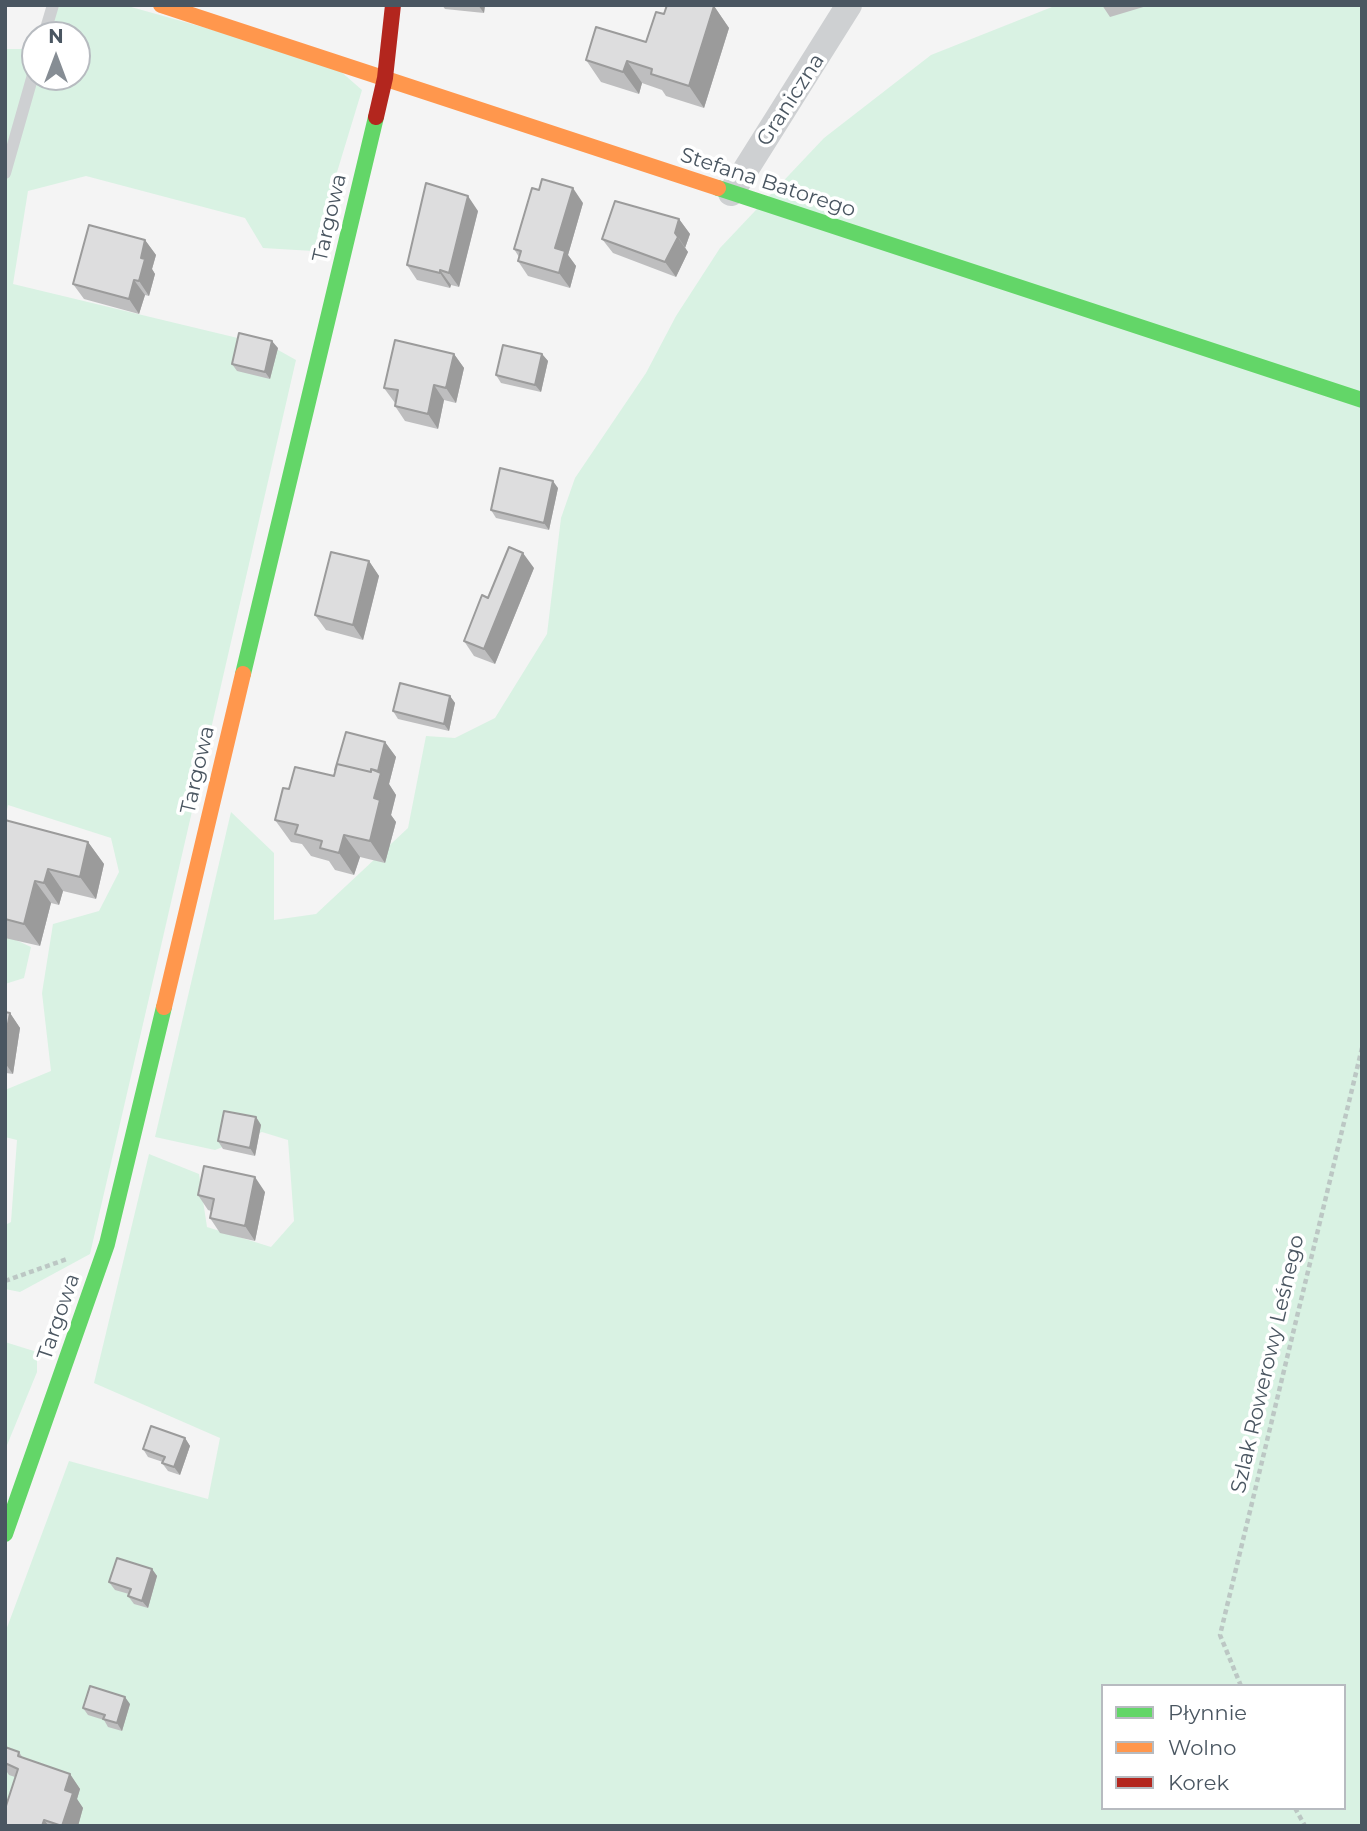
<!DOCTYPE html>
<html>
<head>
<meta charset="utf-8">
<style>
	body { margin:0 }
	#map { position:relative; width:1367px; height:1831px; overflow:hidden; background:#f4f4f4; font-family:Montserrat,sans-serif }
	canvas { display:block }
	.frame { position:absolute; inset:0; border:7px solid #4a5661; pointer-events:none }
	.legend { position:absolute; left:1101px; top:1684px; width:245px; height:126px; box-sizing:border-box; background:#fff; border:2px solid #b7bbc0; margin:0; padding:9px 12px; list-style:none; font-size:21px; color:#4a5661 }
	.legend li { display:flex; align-items:center; gap:14px; height:35px }
	.legend b { width:35px; border:2px solid #b7bbc0 }
	.north { position:absolute; left:21px; top:21px; width:70px; height:70px; box-sizing:border-box; background:#fff; border:2px solid #b7bbc0; border-radius:50%; rotate:0deg; font-size:19px; font-weight:700; line-height:28px; text-align:center; color:#4a5661 }
	.north::after { content:''; display:block; margin:auto; width:24px; height:32px; background:#868d94; clip-path:polygon(50% 0,100% 100%,50% 72%,0 100%) }
</style>
</head>
<body>
<div id="map">
<canvas width="1367" height="1831"></canvas>
<div class="frame"></div>
<ul class="legend">
<li><b style="height:9px;background:#63d668"></b>Płynnie</li>
<li><b style="height:9px;background:#ff974d"></b>Wolno</li>
<li><b style="height:9px;background:#b3261e"></b>Korek</li>
</ul>
<div class="north">N</div>
</div>
<script>
const context = document.querySelector('canvas').getContext('2d');
context.lineJoin = 'round';
function fill(path, color) { context.fillStyle = color; context.fill(path, 'evenodd'); }
function stroke(path, color, width, dash) { context.strokeStyle = color; context.lineWidth = width; context.lineCap = dash ? 'butt' : 'round'; context.setLineDash(dash || []); context.stroke(path); }
function write(font, color, halo, rows, align = 'center') {
  context.font = font + ' Montserrat,sans-serif'; context.lineWidth = 7; context.setLineDash([]); context.textBaseline = 'middle'; context.strokeStyle = halo; context.fillStyle = color; for (const [text, x, y, turn = 0] of rows) {
    context.save(); context.translate(x, y); context.rotate((+turn || 0) * Math.PI / 180); context.textAlign = isNaN(turn) ? turn : align; if (halo) context.strokeText(text, 0, 0); context.fillText(text, 0, 0); context.restore();
  }
}
const green = new Path2D(`
	M60,5H124L331,63L362,90L313,251L263,248L245,218L86,176L28,191L13,284L271,346L296,360L90,1254L20,1292L5,1289V1225L11,1222L17,1140L5,1137V1090L51,1071L42,993L53,924L99,911L119,872L111,838L8,805L5,819V49H28L35,39V77H77V35H38Z
	M1057,5H1362V1826H5V1633L69,1461L208,1499L220,1438L94,1383L149,1154L199,1174L207,1227L271,1247L294,1221L288,1140L262,1132L215,1150L155,1137L231,812L274,853V920L316,914L408,828L426,736L455,738L495,718L547,634L561,518L575,478L646,373L676,316L720,248L824,138L931,55ZM1103,1686H1344V1808H1103Z
	M5,935L31,947L24,978L5,984Z
	M5,1342L37,1352V1372L5,1450Z`);
const path = new Path2D(`
	M5,1281L67,1259
	M1241,1686L1220,1635L1362,1048
	M1295,1808L1305,1826`);
const lane = new Path2D(`
	M44,35L53,5
	M5,173L35,68`);
const street = new Path2D(`
	M731,193L849,5`);
const fast = new Path2D(`
	M718,188L1362,400
	M243,674L376,117
	M5,1534L107,1244L164,1007`);
const slow = new Path2D(`
	M161,5L718,188
	M164,1007L243,674`);
const jam = new Path2D(`
	M376,117L385,78L393,5`);
const wall = new Path2D(`
	M442,5H485L484,13L445,9Z
	M1102,5H1150L1110,17Z
	M714,6L729,28L704,108L666,96L662,90L642,83L639,94L601,82L586,60L646,42L664,14Z
	M583,203L568,255L576,266L570,288L528,276L518,261L519,257L514,249Z
	M478,211L459,287L451,285L450,288L417,280L407,265Z
	M679,219L690,234L685,248L688,252L676,277L613,253L602,239Z
	M145,240L156,255L152,269L155,274L149,296L145,295L139,314L84,299L73,284Z
	M278,348L270,379L237,371L232,364Z
	M454,354L464,368L456,403L444,400L438,429L405,421L395,406V403L384,388Z
	M542,354L548,361L541,392L501,383L496,375Z
	M558,488L549,530L496,518L491,510Z
	M369,561L379,576L363,640L326,630L315,615Z
	M534,568L495,664L474,656L464,641L488,598Z
	M450,696L455,703L449,731L398,719L393,711Z
	M385,742L396,757L389,784L396,795L391,815L396,822L385,863L360,857L354,875L335,870L329,861L311,856L302,844L291,842L275,820L289,789L334,776Z
	M5,820L88,842L104,864L96,899L63,891L59,905L51,903L40,946L5,938Z
	M5,1012L10,1013L20,1028L13,1074L6,1073L5,1077Z
	M256,1117L261,1125L255,1156L223,1149L218,1141Z
	M265,1192L255,1241L220,1233L210,1218L211,1211L208,1210L198,1195Z
	M185,1438L190,1446L180,1475L168,1471L162,1463L163,1462L148,1457L143,1449Z
	M152,1569L157,1576L148,1608L134,1604L128,1596L129,1594L115,1590L109,1582Z
	M130,1704L122,1731L108,1727L104,1720L88,1715L83,1708Z
	M5,1747L19,1752L23,1758L70,1774L80,1789L77,1799L83,1808L78,1826H5L15,1777L9,1775L5,1769Z`);
const shadedWall = new Path2D(`
	M478,5H485L484,13Z
	M714,6L729,28L704,108L689,86Z
	M627,61L642,83L639,94L623,72Z
	M573,188L583,203L568,255L576,266L570,288L559,273L555,248Z
	M468,196L478,211L459,287L449,273Z
	M679,219L690,234L685,248L675,233Z
	M678,237L688,252L676,277L665,262Z
	M145,240L156,255L152,269L155,274L149,296L139,281L141,258Z
	M440,270L451,285L450,288L440,273Z
	M134,280L145,295L139,314L129,299Z
	M272,341L278,348L270,379L265,372Z
	M454,354L464,368L456,403L446,388Z
	M542,354L548,361L541,392L535,385Z
	M434,385L444,400L438,429L428,414Z
	M553,481L558,488L549,530L544,523Z
	M523,553L534,568L495,664L484,649Z
	M369,561L379,576L363,640L353,625Z
	M450,696L455,703L449,731L444,724Z
	M385,742L396,757L389,784L396,795L391,815L396,822L385,863L370,841L376,779Z
	M344,835L360,857L354,875L339,853Z
	M88,842L104,864L96,899L80,877Z
	M48,869L63,891L59,905L44,883Z
	M35,881L51,903L40,946L24,924Z
	M10,1013L20,1028L13,1074L5,1063V1040Z
	M256,1117L261,1125L255,1156L250,1148Z
	M255,1177L265,1192L255,1241L245,1226Z
	M185,1438L190,1446L180,1475L174,1467Z
	M152,1569L157,1576L148,1608L142,1601Z
	M125,1697L130,1704L122,1731L117,1723Z
	M70,1774L80,1789L77,1799L83,1808L78,1826H62L65,1790Z
	M44,1820L49,1826H42Z`);
const building = new Path2D(`
	M667,5L714,6L689,86L651,74L652,69L627,61L623,72L586,60L596,27L646,42L656,12L664,14Z
	M542,179L573,188L555,248L565,251L559,273L518,261L521,251L514,249L532,188L539,190Z
	M426,183L468,196L449,273L440,270V273L407,265Z
	M615,201L679,219L675,233L678,237L665,262L602,239Z
	M89,225L145,240L141,258L145,259L139,281L134,280L129,299L73,284Z
	M239,333L272,341L265,372L232,364Z
	M395,340L454,354L446,388L434,385L428,414L395,406L398,390L384,388Z
	M503,345L542,354L535,385L496,375Z
	M500,468L553,481L544,523L491,510Z
	M509,547L523,553L484,649L464,641L482,595L488,598Z
	M331,552L369,561L353,625L315,615Z
	M400,683L450,696L444,724L393,711Z
	M346,732L385,742L378,771L371,769V772L337,764L335,770Z
	M337,764L371,772V769L381,773L374,798L380,800L370,841L344,835L339,853L320,848L322,841L295,834L298,825L275,820L283,788L289,789L295,767L334,776Z
	M5,820L88,842L80,877L48,869L44,883L35,881L24,924L5,919Z
	M5,1012L10,1013L5,1040Z
	M224,1111L256,1117L250,1148L218,1141Z
	M204,1166L255,1177L245,1226L210,1218L214,1199L198,1195Z
	M151,1426L185,1438L174,1467L162,1463L165,1457L143,1449Z
	M117,1558L152,1569L142,1601L128,1596L131,1589L109,1582Z
	M90,1686L125,1697L117,1723L103,1719L105,1715L83,1708Z
	M5,1747L19,1752L18,1756L70,1774L65,1790L73,1793L62,1826L44,1820L42,1826H5V1809L18,1769L5,1763Z`);
const streetNames = [
	["Graniczna",791,100,-57],
	["Stefana Batorego",768,183,18],
	["Targowa",330,218,-77],
	["Targowa",198,770,-77],
	["Targowa",59,1317,-71],
	["Szlak Rowerowy Leśnego",1268,1364,-77]
];
fill(green, '#d9f2e3');
stroke(path, '#bcc7c4', 4.5, [5, 3.5]);
stroke(lane, '#ced0d2', 12);
stroke(street, '#ced0d2', 26);
stroke(fast, '#63d668', 16);
stroke(slow, '#ff974d', 16);
stroke(jam, '#b3261e', 16);
fill(wall, '#bebebf');
fill(shadedWall, '#9b9b9b');
fill(building, '#ddddde');
stroke(building, '#9b9b9b', 2);
write('21px', '#4a5661', '#fff', streetNames);
</script>
</body>
</html>
